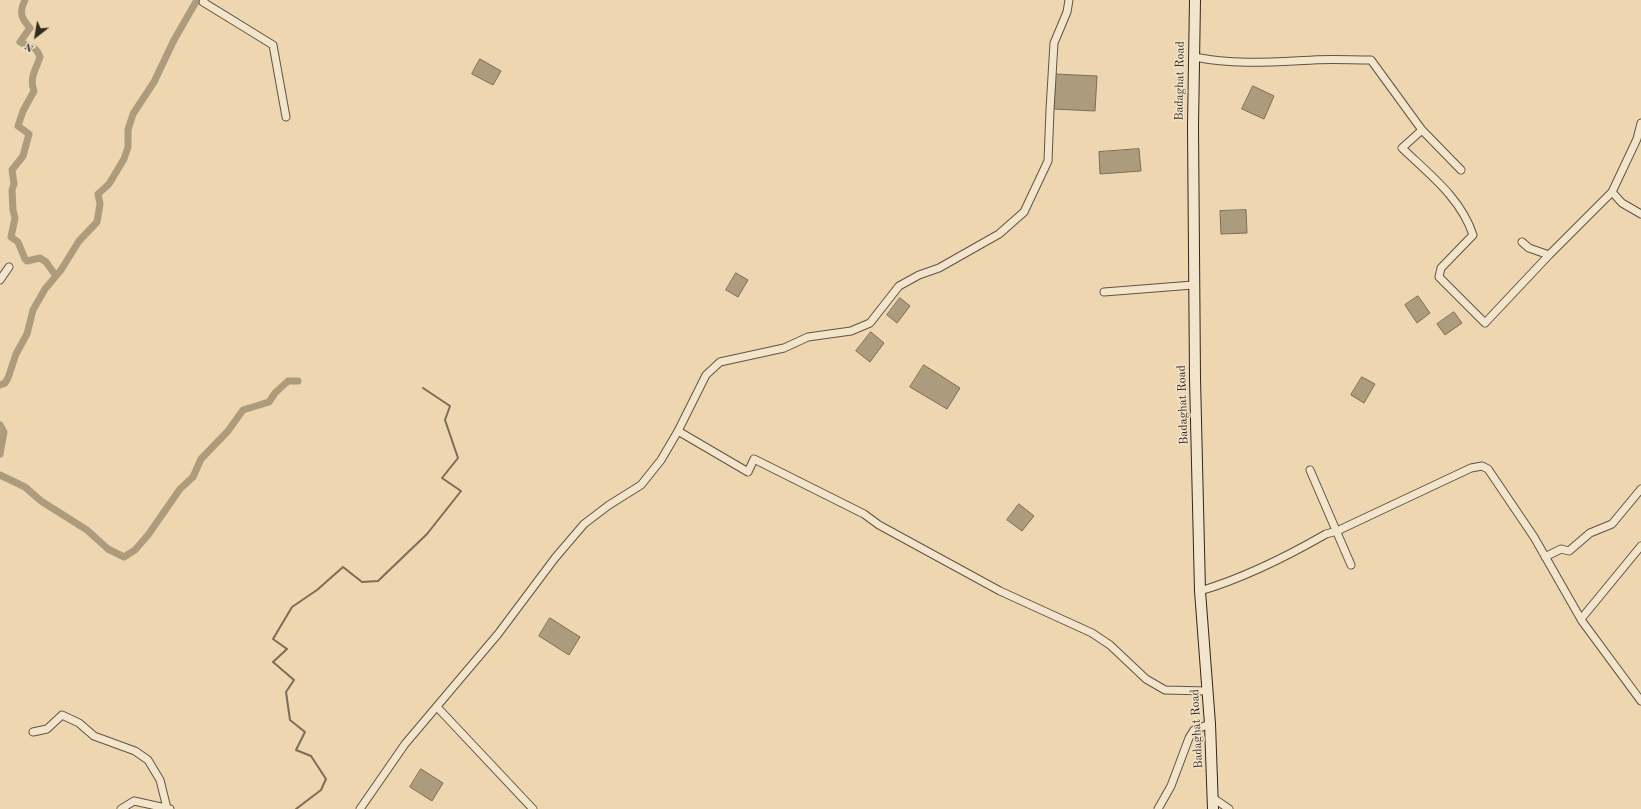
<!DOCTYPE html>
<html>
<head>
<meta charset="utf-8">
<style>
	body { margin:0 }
	#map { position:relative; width:1641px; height:809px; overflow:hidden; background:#edd6b0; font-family:"Old Standard TT",serif }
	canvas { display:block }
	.north { position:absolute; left:16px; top:16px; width:40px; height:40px; -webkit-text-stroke:3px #f3e4cc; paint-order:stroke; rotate:211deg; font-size:11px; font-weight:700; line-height:16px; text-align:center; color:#31281e }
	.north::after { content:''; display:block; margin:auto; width:14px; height:18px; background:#31281e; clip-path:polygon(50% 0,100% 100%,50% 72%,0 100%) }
</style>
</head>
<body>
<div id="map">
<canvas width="1641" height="809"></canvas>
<div class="north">N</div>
</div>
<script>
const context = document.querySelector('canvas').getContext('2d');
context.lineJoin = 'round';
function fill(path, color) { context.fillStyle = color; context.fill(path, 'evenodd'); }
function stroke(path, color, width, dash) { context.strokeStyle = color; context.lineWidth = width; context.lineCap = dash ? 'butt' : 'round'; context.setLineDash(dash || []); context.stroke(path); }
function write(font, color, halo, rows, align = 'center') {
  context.font = font + ' "Old Standard TT",serif'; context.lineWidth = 3; context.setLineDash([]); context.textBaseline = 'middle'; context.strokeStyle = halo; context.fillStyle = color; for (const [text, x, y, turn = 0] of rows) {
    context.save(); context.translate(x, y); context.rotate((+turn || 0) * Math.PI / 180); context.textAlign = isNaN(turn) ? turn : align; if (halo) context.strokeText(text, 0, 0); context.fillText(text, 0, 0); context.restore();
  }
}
const water = new Path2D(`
	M480,59L501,71L493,85L472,74Z
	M1055,74L1097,76L1095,111L1053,109Z
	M1253,86L1274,96L1264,119L1242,109Z
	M1139,149L1141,171L1100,174L1099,152Z
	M1246,210L1247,233L1221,234L1220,211Z
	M736,273L748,280L738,297L726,290Z
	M1418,296L1430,313L1417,323L1405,305Z
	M900,298L910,306L897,323L887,315Z
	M1454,312L1462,323L1445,335L1437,324Z
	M871,332L884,343L870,362L856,351Z
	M924,365L960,388L947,409L910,387Z
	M1362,377L1375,384L1364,403L1351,395Z
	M1019,504L1034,516L1022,531L1007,520Z
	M550,618L580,637L569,655L539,636Z
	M421,769L443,783L432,801L410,787Z`);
const stream = new Path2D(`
	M296,809L321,790L326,779L311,756L296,750L305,732L290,720L286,692L294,680L273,662L287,649L273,639L292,607L317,590L343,567L362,582L378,581L427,534L461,491L442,478L458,458L445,420L450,406L423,388`);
const canal = new Path2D(`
	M25,0C19,12 21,18 30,28L20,42C30,48 35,44 40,57C36,69 29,78 34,91L23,111L18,126L29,134L23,156L12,170L14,184L12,190L13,210L15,218L11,237L18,242L25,259L27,261L40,258L46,262L56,276
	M0,385L5,383L8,378L16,354L27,334L33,310L45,289L61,270L79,241L97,222L100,204L98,194L109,184L124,159L128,147V130L133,114L154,82L174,40L197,0
	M0,425L4,432L0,454
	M0,475L25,487L41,501L87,530L108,549L124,557L135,550L148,535L180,489L193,477L201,459L228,431L243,410L269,402L275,393L288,381H298`);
const street = new Path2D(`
	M204,0L203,2L273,45L286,117
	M1194,57C1236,65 1270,62 1313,60C1332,59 1351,60 1371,60L1422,130L1461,170
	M1422,130L1402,148C1429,174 1461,198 1473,235L1441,268L1439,277L1485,323L1549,255
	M1612,192L1637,139L1641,123
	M1522,242L1529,248L1549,255L1612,192L1622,203L1641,214
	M0,280L9,267
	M1104,292L1193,285
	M678,431L748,472L754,459L864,514L879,525L1000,591L1092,633L1110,645L1146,679L1165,690L1208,691
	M1310,470L1351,565
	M1545,557L1561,549L1569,551L1590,533L1612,524L1641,489
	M1200,591C1244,578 1286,557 1326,534L1337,531L1471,468L1482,466L1488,469L1534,537L1582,621L1641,701
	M1581,619L1641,546
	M437,707L533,809
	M33,732L47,729L62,715L79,723L94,736L135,751L148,760L160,780L167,808
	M1213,798L1229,809
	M121,809L134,801L170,809
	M360,809L405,744L498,634L555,558L584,524L609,505L641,485L661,460L678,431L706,375L720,362L784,348L808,337L851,331L870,323L899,286L919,275L939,268L999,234L1024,212L1048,161L1050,110L1054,43L1067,12L1069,0
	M1158,809L1171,786L1189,738L1194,730L1210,724`);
const secondary = new Path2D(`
	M1195,0L1193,126L1195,378L1200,591L1210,724L1213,809`);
const streetNames = [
	["Badaghat Road",1180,81,-89],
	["Badaghat Road",1183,405,-92],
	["Badaghat Road",1197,729,-93]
];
fill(water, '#ad9b7e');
stroke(water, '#7b6d58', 1);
stroke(stream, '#7b6d58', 2);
stroke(canal, '#ad9b7e', 7);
stroke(street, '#605442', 9);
stroke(secondary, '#31281e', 12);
stroke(street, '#f3e4cc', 7);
stroke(secondary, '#f3e4cc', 10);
write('12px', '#31281e', '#f3e4cc', streetNames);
</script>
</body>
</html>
